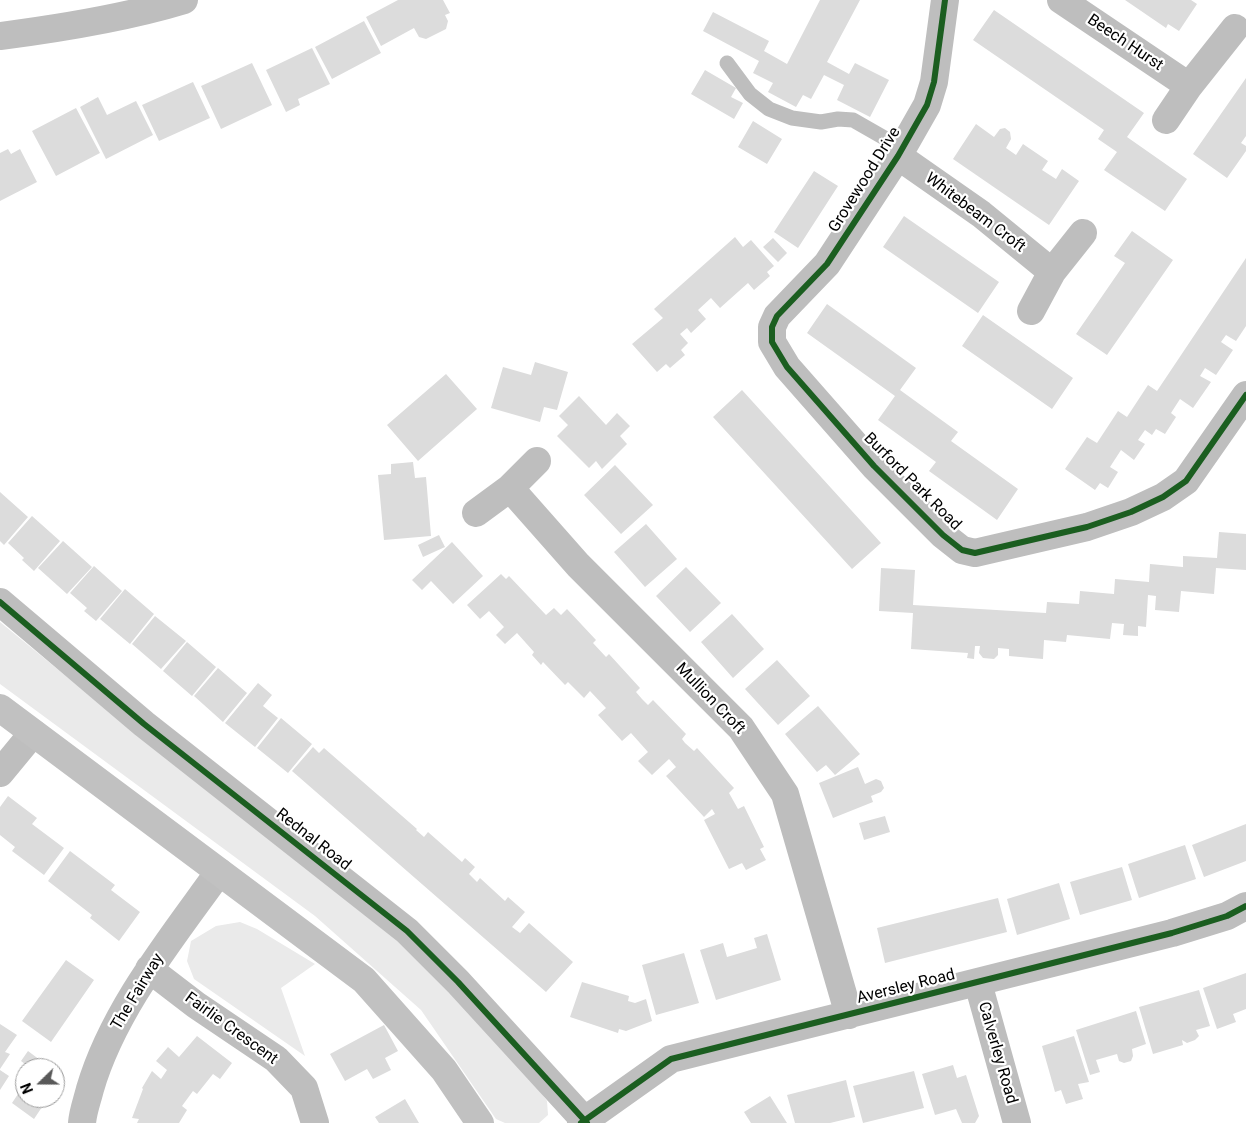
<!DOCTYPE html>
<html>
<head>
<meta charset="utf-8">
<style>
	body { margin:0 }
	#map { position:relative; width:1246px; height:1123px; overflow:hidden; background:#fff; font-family:Roboto,sans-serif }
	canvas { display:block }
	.north { position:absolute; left:15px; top:1058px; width:50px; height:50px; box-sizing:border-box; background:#fff; border:1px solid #999; border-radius:50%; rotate:248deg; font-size:14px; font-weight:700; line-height:20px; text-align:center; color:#000 }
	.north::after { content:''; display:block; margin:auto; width:18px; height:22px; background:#595959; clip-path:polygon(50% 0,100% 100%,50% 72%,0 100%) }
</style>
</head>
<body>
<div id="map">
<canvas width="1246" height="1123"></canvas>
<div class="north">N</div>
</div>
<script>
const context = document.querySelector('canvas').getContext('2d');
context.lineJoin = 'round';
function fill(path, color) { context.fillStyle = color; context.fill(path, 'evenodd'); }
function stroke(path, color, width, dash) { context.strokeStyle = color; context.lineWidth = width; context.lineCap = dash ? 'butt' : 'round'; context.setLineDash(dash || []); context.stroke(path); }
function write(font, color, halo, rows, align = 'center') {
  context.font = font + ' Roboto,sans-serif'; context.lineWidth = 4.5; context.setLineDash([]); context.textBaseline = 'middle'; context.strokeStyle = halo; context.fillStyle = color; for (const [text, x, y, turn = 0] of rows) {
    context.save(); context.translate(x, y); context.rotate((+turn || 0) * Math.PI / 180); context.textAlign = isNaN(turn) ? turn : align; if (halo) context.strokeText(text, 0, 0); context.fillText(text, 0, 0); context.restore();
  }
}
const green = new Path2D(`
	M0,622L177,767L298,858L427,962L509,1049L547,1101L548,1115L539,1123H505L496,1119L421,1010L315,916L0,684Z
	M240,922L257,929L315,964L281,988L305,1056L194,979L187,961L191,941L216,926Z`);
const building = new Path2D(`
	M398,0H443L450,13L445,15L448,21L446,29L426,39L419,37L414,28L381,46L366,17Z
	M820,0H860L827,62L849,74L855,63L889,80L870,117L837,100L844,85L824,75L811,99L803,95L796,107L768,92L773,83L753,73L759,61L703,31L713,12L769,41L764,51L787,64Z
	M1125,0H1191L1197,4L1179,31L1168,24L1166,28Z
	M994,10L1144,113L1127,137L1187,179L1165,211L1104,170L1117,152L1098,139L1104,130L973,40Z
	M364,21L381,53L332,79L315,47Z
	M312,48L330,84L298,99L300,105L286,112L266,70Z
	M252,63L272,105L221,129L201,86Z
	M705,70L736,88L731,97L743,103L734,119L691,94Z
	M1246,78V136L1241,143L1246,146V151L1227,178L1193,154Z
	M193,82L210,118L159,141L142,105Z
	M98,97L107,115L136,101L153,135L106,159L80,107Z
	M76,108L100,153L56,176L32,131Z
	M753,121L782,139L767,164L738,147Z
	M976,124L994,137L1000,129L1005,128L1010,132L1011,139L1006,148L1016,155L1023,144L1048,161L1042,170L1056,179L1062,169L1079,181L1049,225L953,159Z
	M8,149L11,154L20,149L37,182L0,201V153Z
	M814,171L838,186L798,248L774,232Z
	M904,216L999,282L978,313L883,247Z
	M1132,231L1173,260L1107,355L1076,334L1125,263L1114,256Z
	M735,237L743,247L751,240L774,266L767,272L770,276L754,290L748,283L720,308L711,298L698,310L706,319L691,333L687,328L680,334L688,343L681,350L685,355L670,368L666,364L657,372L632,344L663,318L654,309Z
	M773,238L787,253L778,262L763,247Z
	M1246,258V326L1236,341L1226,335L1221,342L1233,350L1216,375L1205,368L1200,376L1211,382L1193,408L1180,399L1171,413L1176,417L1165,434L1156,429L1152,435L1145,430L1138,440L1145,444L1134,460L1121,450L1110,467L1118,472L1108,488L1100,483L1095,490L1065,469L1087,437L1097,443L1118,411L1127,417L1148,385L1157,391Z
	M827,304L916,368L900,390L958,432L951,441L1018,489L997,520L929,471L936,462L878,420L895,396L807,333Z
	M983,315L1073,378L1052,409L962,346Z
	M535,362L568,372L557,410L544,407L540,422L491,408L503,367L531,375Z
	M446,374L477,409L418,461L387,425Z
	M742,390L881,543L852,569L713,417Z
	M579,396L606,425L617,413L630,426L620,436L627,444L602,469L596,461L589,468L557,436L568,425L559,416Z
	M413,462L415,478L426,477L431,536L384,540L378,475L391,474V464Z
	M615,465L653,505L621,534L584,495Z
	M0,492L28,517L4,545L0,541Z
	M32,516L60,541L34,571L22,560L24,558L8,543Z
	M646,524L677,559L645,587L614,552Z
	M1219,532L1246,534V570L1216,568L1214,594L1181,591L1179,612L1155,610L1156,596L1148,595L1146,627L1138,626V636L1123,635L1124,624L1112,623L1110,639L1067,635L1066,642L1044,640L1043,659L1009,656V649L998,648V655L994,659L983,658L979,653L980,646H975L974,659L967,658L968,653L911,649L913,613L879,611L881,568L915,570L913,605L1046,613L1047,602L1079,604L1080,591L1114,594L1115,579L1149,582L1150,564L1183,567V556L1217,558Z
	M439,535L445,547L423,557L418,545Z
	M63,541L92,567L67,594L38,568Z
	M452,542L483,576L453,604L431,581L422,590L412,580Z
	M94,566L122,591L96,621L84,611L87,608L70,593Z
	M686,567L721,603L690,632L656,596Z
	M501,574L506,579L509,576L546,615L554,608L561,615L567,609L596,640L593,643L606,657L609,654L640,688L636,692L642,699L648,705L653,700L686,734L682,739L685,743L694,751L697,748L734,788L729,793L738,809L744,806L764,847L760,849L766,860L746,870L742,863L729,869L704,820L715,814L712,809L704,817L666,776L676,767L669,759L652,775L638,761L648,752L631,733L622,741L598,715L606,708L590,691L584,698L568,682L565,685L543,662L541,665L532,655L534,652L517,633L505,644L496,635L504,627L489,611L480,619L467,605Z
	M125,589L154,614L130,644L100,619Z
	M732,614L764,649L733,678L701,642Z
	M155,616L186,641L161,669L132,644Z
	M187,642L216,667L192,696L163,671Z
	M777,660L810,696L778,725L745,689Z
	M218,668L247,693L223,722L194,696Z
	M258,683L272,695L263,706L278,718L255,747L225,723Z
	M818,706L860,754L835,775L826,765L817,772L785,734Z
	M281,718L312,744L288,773L257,748Z
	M313,747L319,753L324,748L417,829L416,830L424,837L428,832L462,862L465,858L475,867L469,874L477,882L480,878L505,901L508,897L525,912L512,927L520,933L529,923L573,962L546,992L292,771Z
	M858,767L865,784L876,779L881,781L884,788L881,792L871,796L873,802L833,818L819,783Z
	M8,796L37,818L32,824L64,848L44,875L12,851L15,847L0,835V807Z
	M885,816L890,832L864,840L859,823Z
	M1246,824V861L1204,877L1192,845Z
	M1185,845L1196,879L1139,898L1128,864Z
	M70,851L115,885L111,890L140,912L119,941L90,918L92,915L48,881Z
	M1122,867L1132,900L1080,915L1070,882Z
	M1059,883L1070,919L1017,935L1007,899Z
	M998,898L1007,932L885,963L877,928Z
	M767,934L781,980L716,1000L700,950L723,943L727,957L757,948L754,938Z
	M684,953L699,1003L656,1015L642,965Z
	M66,960L94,980L51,1042L22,1021Z
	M1246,973V1009L1233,1014L1236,1022L1217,1029L1203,988Z
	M582,982L629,996L628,1001L635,1003L646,999L652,1021L626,1031L619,1029L618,1033L570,1017Z
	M1199,990L1210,1026L1196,1030L1199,1036L1195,1040L1187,1043L1182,1040L1183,1045L1153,1054L1139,1007Z
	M1136,1011L1146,1044L1132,1049L1133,1056L1131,1061L1124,1063L1119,1061L1117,1054L1096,1060L1100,1072L1090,1075L1076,1030Z
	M0,1024L17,1035L5,1052L10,1054L0,1069Z
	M384,1025L398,1051L385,1058L391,1070L373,1079L367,1069L345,1081L330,1054Z
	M197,1036L232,1063L220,1079L213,1074L197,1094L193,1091L182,1106L187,1110L179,1123H137L139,1119L132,1118L143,1089L142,1088L152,1071L161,1079L167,1070L156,1061L168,1047L179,1057Z
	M1074,1036L1089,1082L1078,1084L1083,1099L1066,1104L1061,1090L1055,1092L1042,1046Z
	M28,1051L48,1066L46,1068H30L21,1061Z
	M953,1065L957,1078L966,1075L979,1116L975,1123H962L956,1109L935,1115L922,1074Z
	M0,1070L9,1076L0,1090Z
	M25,1071V1088L17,1083Z
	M914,1071L924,1108L863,1123L853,1086Z
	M846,1080L855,1117L830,1123H795L787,1095Z
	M20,1091L25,1095V1098H29L42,1107L34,1119L12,1103Z
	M770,1096L787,1123H751L744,1112Z
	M405,1099L419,1123H379L375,1117Z`);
const lane = new Path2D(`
	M727,63L750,94L769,109L792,118L821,122L838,119L853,120L902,148`);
const street = new Path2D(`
	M945,0L934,82L927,105L898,156L827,264L777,316L772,327V342L787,367L874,466L943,535L962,550L975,553L1087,527L1131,512L1163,497L1186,481L1246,395
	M1061,0L1189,86
	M0,36C62,28 125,18 184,0
	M1166,120L1189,86L1235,28
	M898,156L981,214L1052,272
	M1031,311L1052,272L1083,233
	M510,488L578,565L741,728L785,794L849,1015
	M476,513L510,488L537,461
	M0,602L144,724L407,931L458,982L587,1123
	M0,773L33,733
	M149,969L196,1005L276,1059L304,1088L315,1123
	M978,983L1017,1123
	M82,1123C83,1111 87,1101 90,1089C113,1010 171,939 219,872
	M581,1123L671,1059L1172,933L1227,916L1246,906`);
const secondary = new Path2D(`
	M0,708L364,980L444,1070L480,1123`);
const cycleway = new Path2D(`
	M945,0L934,82L927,105L898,156L827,264L777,316L772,327V342L787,367L874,466L943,535L962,550L975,553L1087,527L1131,512L1163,497L1186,481L1246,395
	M0,602L144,724L407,931L458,982L587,1123
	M581,1123L671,1059L1172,933L1227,916L1246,906`);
const streetNames = [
	["Beech Hurst",1125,43,34],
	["Grovewood Drive",865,180,-58],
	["Whitebeam Croft",975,213,37],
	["Burford Park Road",912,482,45],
	["Mullion Croft",710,699,46],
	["Rednal Road",313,840,38],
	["Aversley Road",906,987,-14],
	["The Fairway",138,992,-59],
	["Fairlie Crescent",231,1029,36],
	["Calverley Road",997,1053,74]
];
fill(green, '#eaeaea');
fill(building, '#dcdcdc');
stroke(lane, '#bebebe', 15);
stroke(street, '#bebebe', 28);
stroke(secondary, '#c1c1c1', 28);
stroke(cycleway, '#1b5e20', 6);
write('16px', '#000', '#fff', streetNames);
</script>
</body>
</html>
